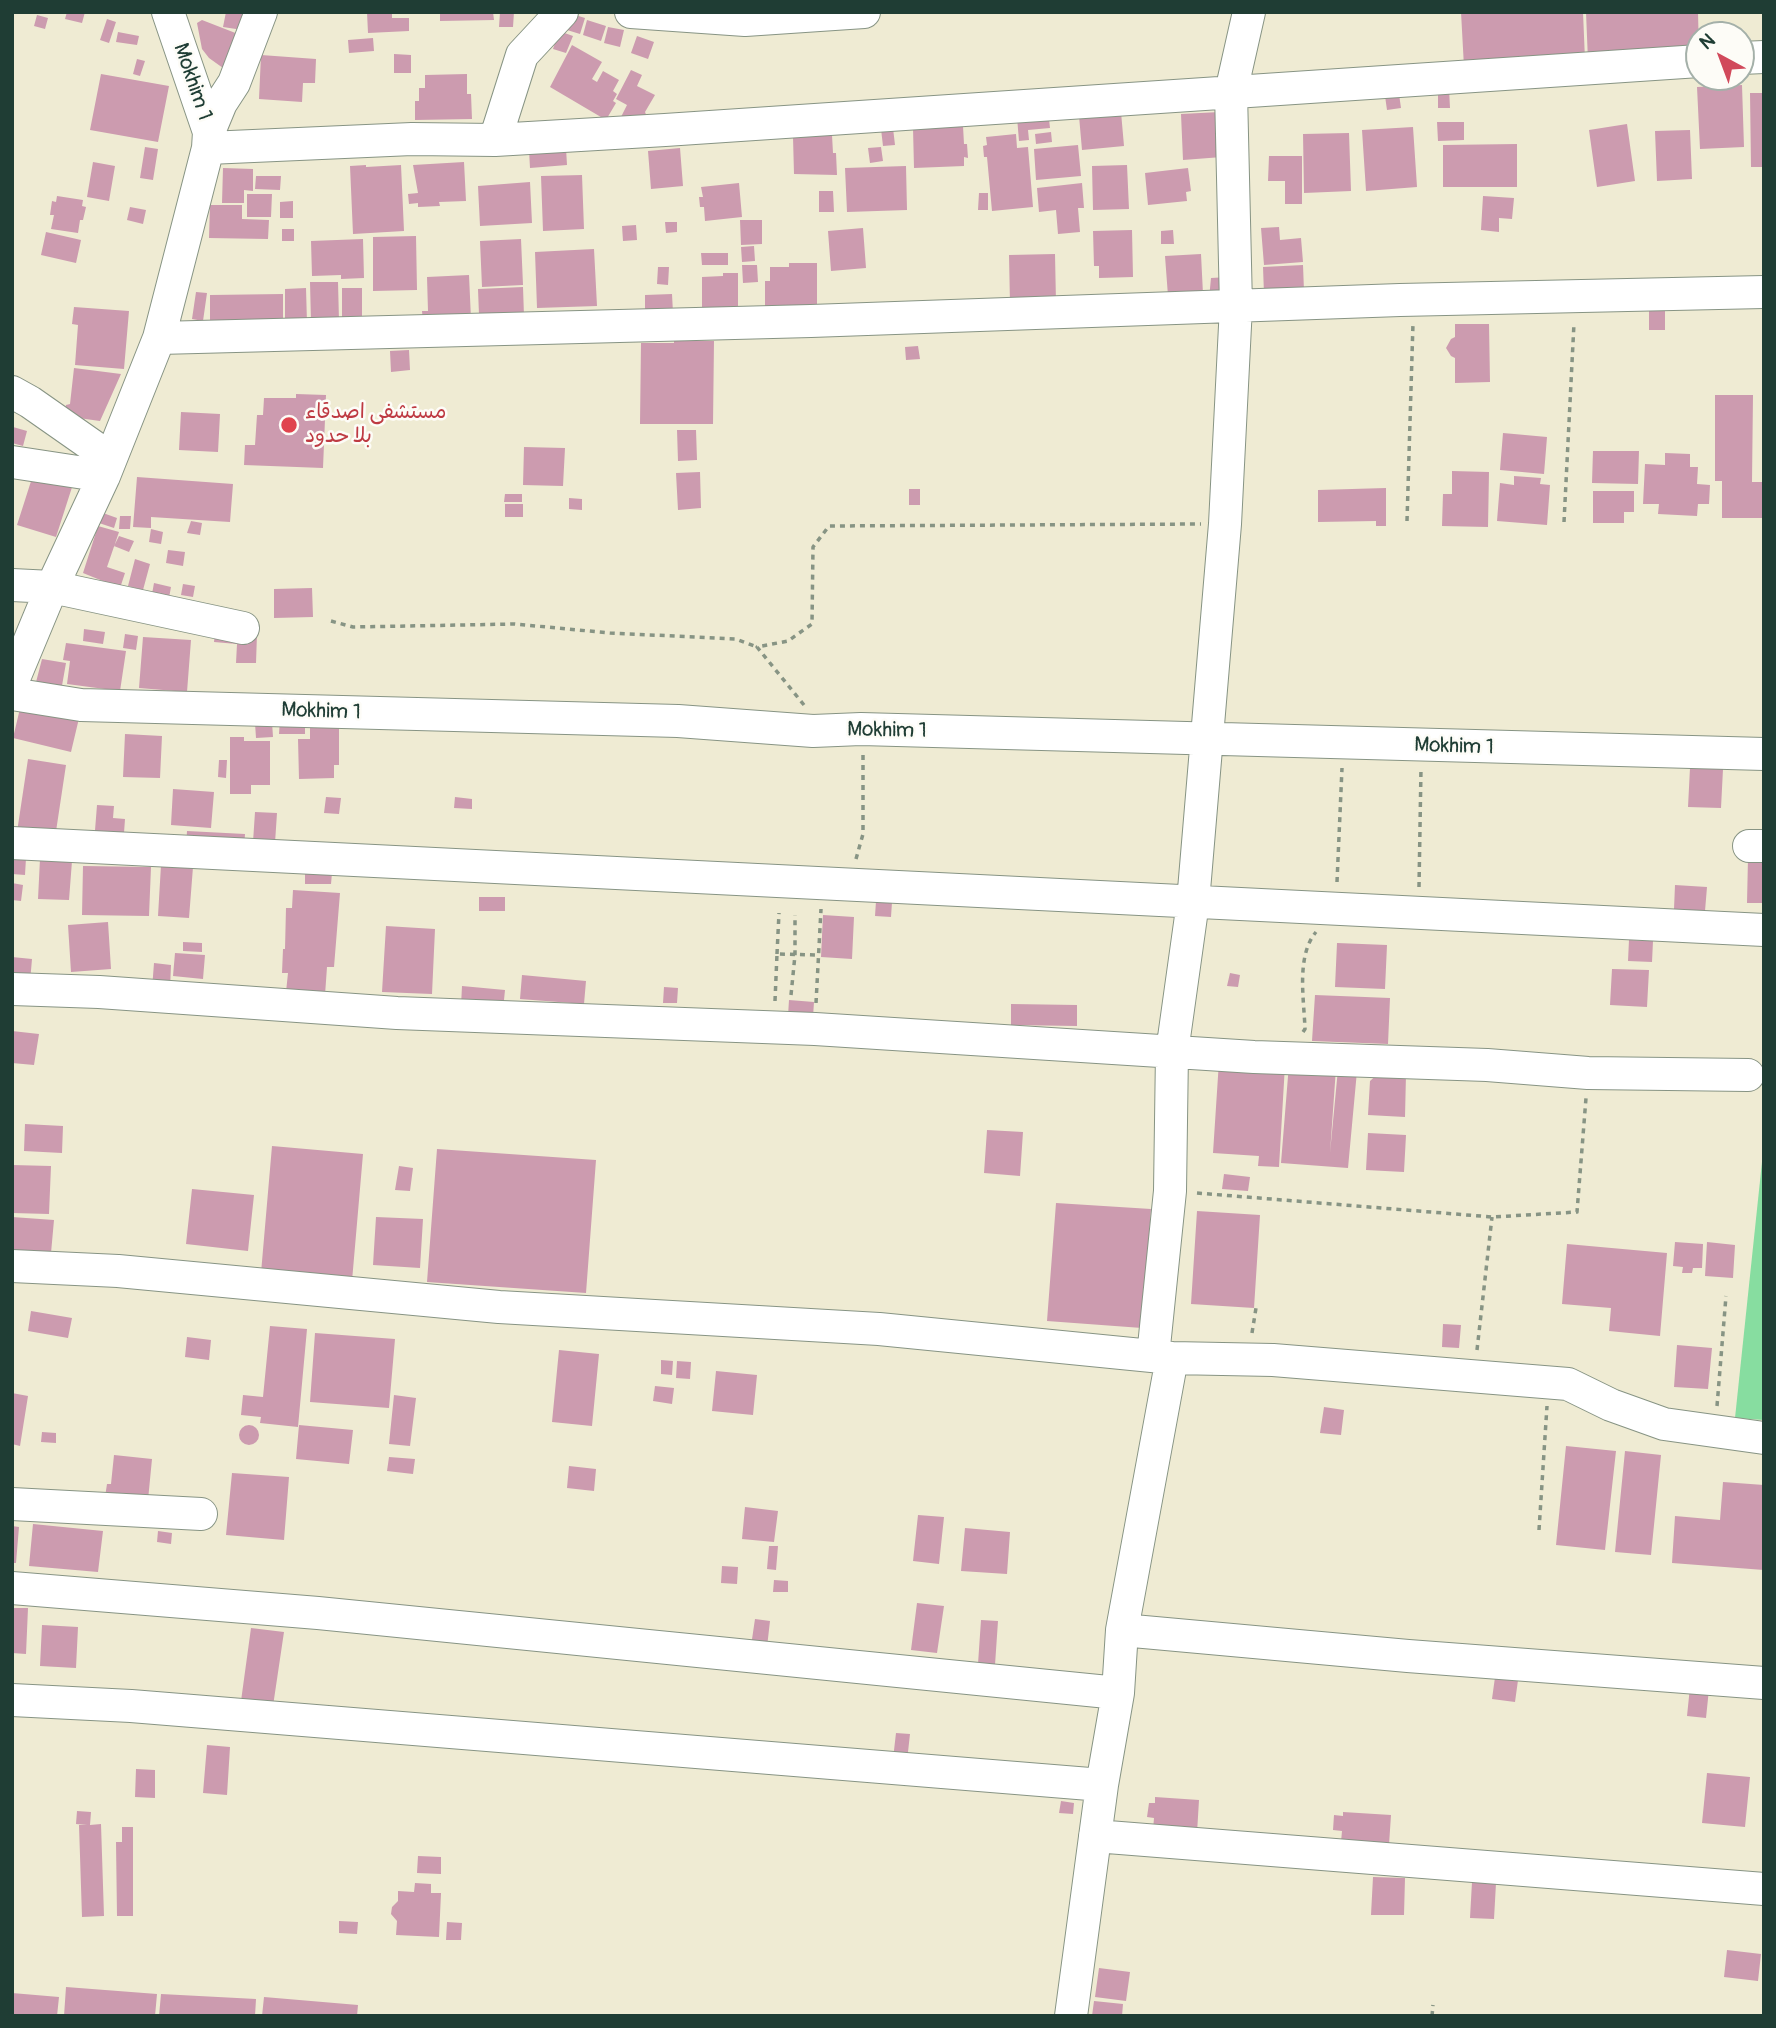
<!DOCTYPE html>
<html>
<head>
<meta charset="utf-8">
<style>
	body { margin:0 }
	#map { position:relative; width:1776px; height:2028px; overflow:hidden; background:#efebd3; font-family:Pangolin,sans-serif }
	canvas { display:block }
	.frame { position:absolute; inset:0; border:14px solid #1f3d34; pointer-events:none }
	.north { position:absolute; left:1685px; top:21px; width:70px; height:70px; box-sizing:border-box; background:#fdfcf7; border:2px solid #a4b0a9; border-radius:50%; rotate:319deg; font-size:19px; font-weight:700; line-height:28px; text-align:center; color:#1f3d34 }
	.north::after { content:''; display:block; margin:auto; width:24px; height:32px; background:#d1495b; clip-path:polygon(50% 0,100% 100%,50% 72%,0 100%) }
</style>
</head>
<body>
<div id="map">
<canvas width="1776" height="2028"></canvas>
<div class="frame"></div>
<div class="north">N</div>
</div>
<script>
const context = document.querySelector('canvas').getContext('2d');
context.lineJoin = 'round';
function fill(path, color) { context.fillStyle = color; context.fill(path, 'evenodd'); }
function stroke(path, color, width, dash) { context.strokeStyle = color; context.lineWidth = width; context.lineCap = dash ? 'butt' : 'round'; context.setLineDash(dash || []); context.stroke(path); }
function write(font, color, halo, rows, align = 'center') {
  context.font = font + ' Pangolin,"Playpen Sans Arabic",sans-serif'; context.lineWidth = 5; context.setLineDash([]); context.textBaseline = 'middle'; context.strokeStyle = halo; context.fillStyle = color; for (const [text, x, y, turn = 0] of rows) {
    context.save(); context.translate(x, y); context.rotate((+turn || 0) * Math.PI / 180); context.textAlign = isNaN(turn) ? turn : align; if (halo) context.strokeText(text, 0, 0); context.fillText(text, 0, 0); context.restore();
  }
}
const green = new Path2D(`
	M1764,1143V1420L1735,1418Z`);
const building = new Path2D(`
	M67,12H85L82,23L65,19Z
	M226,12H252L249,31L223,27Z
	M367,12H392V18H409V31L368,33Z
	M440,12H493L494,20L440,21Z
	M500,12H514L513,27H499Z
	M1461,12H1583L1585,60L1464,67Z
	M1586,12H1698L1699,54L1588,61Z
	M572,14L585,18L580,34L567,30Z
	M37,15L48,18L45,29L34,26Z
	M107,19L116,22L109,43L100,40Z
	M202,20L238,34L223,68L209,58L202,49L197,23Z
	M587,20L606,26L601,41L583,35Z
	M608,27L624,30L620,47L604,43Z
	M559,31L573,36L566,53L553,49Z
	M118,32L139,36L137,45L116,42Z
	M637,36L654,42L648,59L631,53Z
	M373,38L374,51L349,53L348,40Z
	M572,45L602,62L592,79L597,82L603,71L619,80L613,91L617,94L613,101L616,103L606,120L550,87Z
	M394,54L411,55V73H394Z
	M261,55L316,59L315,83H303L302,102L259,99Z
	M137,59L145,61L140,76L133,74Z
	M631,70L642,75L637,86L655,95L645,112L647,117L619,121L627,105L616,99Z
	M101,74L169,86L158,142L90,130Z
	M467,74V94H471L472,119L415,120V101H419V88H425V75Z
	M1742,85L1744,147L1700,149L1697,87Z
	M1449,88L1450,108H1438V89Z
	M1750,93H1764V167H1751Z
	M1399,94L1401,108L1387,110L1385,96Z
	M1048,110L1050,128L1028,130L1029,140L1019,141L1017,117Z
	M1121,112L1124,146L1082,150L1079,116Z
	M1220,112L1222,157L1183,160L1181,114Z
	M1437,122H1464V140L1438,141Z
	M1627,124L1635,181L1597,187L1589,130Z
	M963,126L964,144H967L968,158L964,157V166L914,168L913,128Z
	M1413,127L1417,187L1366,191L1362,130Z
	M893,128L895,145L883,146L881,129Z
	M1690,130L1692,179L1657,181L1655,131Z
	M1051,132L1052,142L1036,144L1035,134Z
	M1349,133L1351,191L1304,193L1303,134Z
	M1016,134L1017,148L1028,147L1033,207L992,211L987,157H984L983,146L987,145L986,137Z
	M832,135L833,153H836L837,175L794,174L793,137Z
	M1517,144V187H1443V145Z
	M1078,145L1081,176L1036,180L1034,149Z
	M145,147L158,149L153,180L140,178Z
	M881,147L883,161L870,163L868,148Z
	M566,148L567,165L530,168L529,150Z
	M680,148L683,186L651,189L648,151Z
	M1269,156H1302V204H1285V181H1268Z
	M93,162L115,166L109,201L87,197Z
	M464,162L466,201L439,202L440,206L418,207V203L409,204L408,194L418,193L413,165Z
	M366,165V167L401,165L404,231L353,234L350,166Z
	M1127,165L1129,209L1093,210L1092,166Z
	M906,166L907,210L847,212L845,168Z
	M223,168L253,169V191L244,190V203H222Z
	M1188,168L1191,191L1186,192L1187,201L1148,205L1145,173Z
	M582,175L584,229L543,231L541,176Z
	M256,176H281L280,190L255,189Z
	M530,182L532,223L480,226L478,186Z
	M739,183L742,217L705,221L704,207H700L699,197H703L701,187Z
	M1082,183L1084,208H1078L1080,232L1058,234L1056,210L1039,212L1037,188Z
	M819,191H833L834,212H819Z
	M979,193H988V210H978Z
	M247,194H272L271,217H247Z
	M57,196L83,200L82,206L86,207L83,220H80L78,233L51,229L54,215H50L52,201L56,202Z
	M1483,196L1514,198L1512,219L1499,218V232L1481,230Z
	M293,201V218H280V202Z
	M210,205H242V219L269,220L268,239L209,238Z
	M130,207L146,210L143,224L127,220Z
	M740,220H762V244L741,245Z
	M665,222H677V232L666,233Z
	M636,225L637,240L623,241L622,226Z
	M1279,227L1280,240L1301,238L1303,262L1264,265L1261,228Z
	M863,228L866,268L831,271L828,231Z
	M282,229H294V241H282Z
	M1132,230L1133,277L1099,278V266H1094L1093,231Z
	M1173,230L1174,244H1161V231Z
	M46,232L81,240L76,263L41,255Z
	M416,236L417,290L373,291V237Z
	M363,239L364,278L341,279V275L312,276L311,241Z
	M521,239L523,285L482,287L480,241Z
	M754,246L755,261L742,262L741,247Z
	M594,249L597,306L537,308L535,252Z
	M701,253H728V265H702Z
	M1055,254L1056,303L1010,304L1009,255Z
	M1201,254L1203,294L1168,296L1165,256Z
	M789,263H817V309L765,308V281H770V267H789Z
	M742,265H757L758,282L743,283Z
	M1303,265L1304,291L1264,294L1263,267Z
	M658,267H669L668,285L657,284Z
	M723,273H738V309L702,310V277L723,276Z
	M469,275L471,319L423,321L422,311H428L427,277Z
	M1228,277L1229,299H1209L1211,278Z
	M310,282H338L339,321L311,322Z
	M523,287L524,316L479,315L478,289Z
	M306,288L307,323L285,324V289Z
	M342,288H362V325H342Z
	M196,292L207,293L203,321L192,319Z
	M283,294V323L210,324V295Z
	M672,294L673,313L645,310V295Z
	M74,307L129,311L124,369L75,365L78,325L72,324Z
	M1649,308L1665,309V330H1649Z
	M1455,324H1489L1490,382L1455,383V358L1451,356L1446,348L1451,339L1455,337Z
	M674,341H714L713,424H640L641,343H674Z
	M918,346L920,359L906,360L905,347Z
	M409,350L410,370L391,372L390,351Z
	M74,368L121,374L100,421L64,416L66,405L70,404Z
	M296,394L326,395L323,468L244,465L245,445H255L257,415H263L264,398H296Z
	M1715,395H1753L1752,482H1764V518H1722V481H1715Z
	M181,412L220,414L218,452L179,450Z
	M13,427L27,431L23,446L12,443Z
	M677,430H696L697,460L678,461Z
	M1503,433L1547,437L1544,474L1500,470Z
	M524,447L565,448L563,486L523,485Z
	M1593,451H1639L1638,484L1592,483Z
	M1665,453L1690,454V467H1698L1697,484L1710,485L1709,504H1698L1697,516L1658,514L1659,504H1643L1645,464L1665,465Z
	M1452,471L1489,472L1488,527L1442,526L1443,494H1452Z
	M700,472L701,508L678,510L676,473Z
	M33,475L74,481L56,537L17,525Z
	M1514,476L1541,478L1540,484L1550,485L1547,525L1497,521L1500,483L1514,485Z
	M137,477L233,484L230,522L151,517V528L133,527Z
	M1386,488V526H1376V521L1318,522V490Z
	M909,489H920V505H909Z
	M1593,491H1634V512H1624V523H1593Z
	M505,494H522V502H504Z
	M569,498L582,499V510L569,509Z
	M505,504H523V517H505Z
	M103,513L117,518L114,528L99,523Z
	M120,516H131L130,529H119Z
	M191,521L202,523L200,535L187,533Z
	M98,526L119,532L107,567L125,573L120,588L83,573Z
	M151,529L163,532L161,544L149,542Z
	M119,536L134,541L129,552L114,546Z
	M168,550L185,552L183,566L166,563Z
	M135,559L150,564L143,590L128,586Z
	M154,583L171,587L169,598L152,594Z
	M183,584L195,586L193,597L181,595Z
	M312,588L313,617L274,618V589Z
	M84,629L105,632L103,644L83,641Z
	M215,632L257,634L256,663H236L237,644L214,642Z
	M125,634L138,636L136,650L123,648Z
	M143,637L191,640L187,692L139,688Z
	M66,643L126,651L120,691L67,684L70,661L63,660Z
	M42,659L66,663L60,697L35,686Z
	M22,700L80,714L71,752L13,738Z
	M339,718V765H334V778L299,779L298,739H310V719Z
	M280,719H305V734H279Z
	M272,722L273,737L256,738L255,723Z
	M125,734L162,736L160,778L123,777Z
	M230,737H244V741H270V785H251V794H230Z
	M28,759L66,765L55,838L17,832Z
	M219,760H227L226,778L218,777Z
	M1690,768L1723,769L1721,808L1688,807Z
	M173,789L214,792L211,828L171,825Z
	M326,797L341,798L339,814L324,813Z
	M455,797L472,799V809L454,808Z
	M97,805L114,806L113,818L125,819L124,833L112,832L111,844L94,843Z
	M255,812L277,813L275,843L253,842Z
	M187,831L245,834L244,850L186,846Z
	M12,857L26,858L25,875L12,874Z
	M1748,858H1764V903H1747Z
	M40,859L72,861L69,900L38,899Z
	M161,865L193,867L189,918L158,916Z
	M83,866L151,867L149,916L82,915Z
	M305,872L332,873L331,884H305Z
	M12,883L23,885L21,901L12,900Z
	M1675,885L1707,887L1705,911L1674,909Z
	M293,890L340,893L334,967H327L325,995L286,992L288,973H282L283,949H285L286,908H292Z
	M479,897H505V911H479Z
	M876,901L892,902L891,917L875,916Z
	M823,915L854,917L852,959L821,957Z
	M108,922L111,969L71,972L68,925Z
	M386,926L435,929L432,994L382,992Z
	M1629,940L1653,941L1652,962L1628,961Z
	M183,942L202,943V952L183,951Z
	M1337,943L1387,945L1385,989L1335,987Z
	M175,953L205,955L203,979L173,976Z
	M12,957L32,959L30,982L12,980Z
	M154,963L171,965L170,990L152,989Z
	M1612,969L1649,970L1647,1007L1610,1005Z
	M1230,973L1240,975L1238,987L1227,986Z
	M522,975L586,981L584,1004L520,999Z
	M462,986L505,990L503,1010L461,1006Z
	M664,987L678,988L677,1003H663Z
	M1315,995L1390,998L1388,1044L1312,1041Z
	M789,1000L814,1002L813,1017L788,1016Z
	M1011,1004L1077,1005V1026L1011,1025Z
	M12,1031L39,1034L34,1065L12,1063Z
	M1219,1061L1285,1065L1279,1167L1258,1166L1259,1156L1213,1153Z
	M1289,1064L1336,1068L1330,1153L1338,1069L1357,1071L1348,1168L1281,1163Z
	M1381,1071L1406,1074L1405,1117L1368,1115L1370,1081Z
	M25,1124L63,1126L62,1153L24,1151Z
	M987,1130L1023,1132L1020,1176L984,1173Z
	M1368,1133L1406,1135L1404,1172L1366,1170Z
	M272,1146L363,1154L352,1281L261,1273Z
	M437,1149L596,1160L586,1293L427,1282Z
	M12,1165L51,1166L49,1214L12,1213Z
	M399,1166L413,1168L410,1191L395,1190Z
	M1224,1174L1250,1177L1248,1191L1222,1189Z
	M192,1189L254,1195L248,1251L186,1244Z
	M1056,1203L1151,1209L1142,1328L1047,1321Z
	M1197,1211L1260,1215L1254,1308L1191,1304Z
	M12,1217L54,1220L51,1253L12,1250Z
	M376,1217L423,1219L420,1268L373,1265Z
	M1675,1242L1703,1244L1702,1268H1693L1692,1273H1682L1683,1267L1673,1266Z
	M1707,1242L1735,1245L1733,1278L1705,1276Z
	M1567,1244L1667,1253L1660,1336L1609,1331L1611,1308L1562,1304Z
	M31,1311L72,1318L68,1338L28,1331Z
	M1443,1324L1461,1325L1459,1348L1442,1347Z
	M270,1326L307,1329L298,1427L260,1423L261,1417L241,1415L243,1395L263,1397Z
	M315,1333L395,1339L389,1408L310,1402Z
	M187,1337L211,1340L209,1360L185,1357Z
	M1677,1345L1712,1348L1708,1389L1674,1387Z
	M559,1350L599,1354L592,1426L552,1422Z
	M661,1360L673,1361L672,1375L661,1374Z
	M677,1361L691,1362L690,1379L676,1378Z
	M716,1371L757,1375L753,1415L712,1411Z
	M655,1386L674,1388L672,1404L653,1401Z
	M12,1393L28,1396L20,1446L12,1444Z
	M394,1395L416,1398L410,1446L389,1444Z
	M1324,1407L1344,1410L1341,1435L1320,1433Z
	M239 1435a10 10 0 1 1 20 0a10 10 0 1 1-20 0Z
	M299,1425L353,1430L349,1464L296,1459Z
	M42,1432L56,1433V1443L41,1442Z
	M1566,1446L1616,1451L1605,1550L1556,1545Z
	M1625,1451L1661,1455L1651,1555L1615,1552Z
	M114,1455L152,1459L148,1500L105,1497L107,1484H111Z
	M389,1457L415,1459L413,1474L387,1471Z
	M569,1466L596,1469L594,1491L567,1488Z
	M232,1473L289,1477L284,1540L226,1535Z
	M1723,1482L1764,1485V1570L1672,1563L1675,1516L1720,1520Z
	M745,1507L778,1511L774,1542L742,1539Z
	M918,1515L944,1517L939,1564L913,1561Z
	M33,1524L103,1531L98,1572L29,1566Z
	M12,1526L19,1527L16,1563H12Z
	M965,1528L1010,1532L1007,1574L961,1571Z
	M158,1531L172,1533L171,1544L157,1542Z
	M769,1546H778L776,1570L767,1569Z
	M722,1566L738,1567L737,1584L721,1583Z
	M774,1580L788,1581V1592H773Z
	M917,1603L944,1606L937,1653L911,1650Z
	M12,1608H28L26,1654L12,1653Z
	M755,1619L770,1621L767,1647L751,1646Z
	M981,1620L998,1621L995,1665L978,1664Z
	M42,1625L78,1627L76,1668L40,1666Z
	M251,1628L284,1632L273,1706L241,1701Z
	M1496,1670L1519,1673L1515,1702L1492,1699Z
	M1690,1687L1709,1689L1706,1718L1687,1716Z
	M896,1733L910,1734L907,1761L893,1759Z
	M207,1745L230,1747L227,1795L203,1793Z
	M136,1769L155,1770V1798L135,1797Z
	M1707,1773L1750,1777L1745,1827L1702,1823Z
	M1155,1797L1199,1800L1197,1833L1153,1830L1154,1818L1147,1817L1149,1803H1155Z
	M1061,1801L1074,1803L1073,1814L1059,1813Z
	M77,1811L91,1812L90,1825L101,1824L104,1916L82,1917L79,1825H87L76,1824Z
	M1343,1812L1391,1815L1389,1845L1341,1842L1342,1831L1333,1830L1334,1815L1343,1816Z
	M122,1827H133V1916H117L116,1842H122Z
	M418,1856L441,1857V1874L417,1873Z
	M1373,1877L1405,1878L1404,1915H1371Z
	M1472,1882L1496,1883L1494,1919L1470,1918Z
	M415,1883L431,1884V1893H441L439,1937L396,1935L397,1921L391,1914L392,1907L398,1901V1891L414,1892Z
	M339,1921L358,1922L357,1934L339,1933Z
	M447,1922L462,1923L461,1940H446Z
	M1727,1950L1761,1954L1758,1981L1724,1977Z
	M1099,1968L1130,1972L1126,2001L1095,1997Z
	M66,1987L157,1994L155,2016H64Z
	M12,1993L59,1997L57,2016H12Z
	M161,1994L256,1999L255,2016H159Z
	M264,1997L358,2005L357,2016H262Z
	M1094,2001L1123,2004L1122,2016H1092Z`);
const path = new Path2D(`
	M1407,521L1413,323
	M1564,522L1574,323
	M331,621L353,627L515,624L610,633L736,639L757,647
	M804,705L757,647L788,641L812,624L813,547L829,526L1201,524
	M856,859L863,834V753
	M1337,882L1342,768
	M1419,887L1421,768
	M777,954L779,913
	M791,995L795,955V915
	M775,1001L777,954L818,955
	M816,1003L821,909
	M1303,1032L1305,1029C1304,999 1296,956 1316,932
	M1197,1193L1492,1217L1577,1212L1586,1098
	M1252,1333L1256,1308
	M1477,1350L1492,1217
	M1717,1406L1726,1296
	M1539,1530L1547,1406
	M1432,2016L1433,2005`);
const minor = new Path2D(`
	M631,12L745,20L864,12
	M1741,58L1764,57
	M209,132L221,103L234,83L261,12
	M495,140L522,55L562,12
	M208,148L412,139L495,140L665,130L1699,61
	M159,338L811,321L1400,300L1764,292
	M12,392L30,402L110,458
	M12,462L104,476
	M12,585L52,587L243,628
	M12,683L52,587L104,476L159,338L208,148L209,132L168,12
	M12,694L81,705L678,721L813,731L861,729L1764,754
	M12,843L1764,930
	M1749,846H1764
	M12,989L99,992L397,1013L815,1029L1254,1057L1487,1065L1588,1073L1748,1075
	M12,1266L118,1271L499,1307L879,1329L1172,1358L1273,1360L1568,1384L1611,1405L1664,1424L1764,1438
	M1153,1356L1170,1191L1172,1052L1193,902L1225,524L1236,306L1231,92L1249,12
	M12,1504L201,1514
	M12,1588L318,1613L1118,1693
	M1122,1630L1408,1656L1764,1683
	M12,1700L131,1706L1102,1785
	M1095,1836L1764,1889
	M1071,2016L1102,1785L1118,1693L1122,1630L1172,1358`);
const markers = [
	[289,425,9,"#e0444e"]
];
const streetNames = [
	["Mokhim 1",192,82,71],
	["Mokhim 1",321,712,2],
	["Mokhim 1",887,731,1],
	["Mokhim 1",1454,747,2]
];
const healthNames = [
	["مستشفى اصدقاء",305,413],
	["بلا حدود",305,437]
];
fill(green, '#87dda0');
fill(building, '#cc9baf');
stroke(minor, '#879484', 34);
stroke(path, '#879484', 3.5, [5, 5]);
stroke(minor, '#fff', 32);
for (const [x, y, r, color] of markers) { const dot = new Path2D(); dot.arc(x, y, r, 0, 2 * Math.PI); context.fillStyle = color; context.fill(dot); stroke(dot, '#fdfcf7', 2.5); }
write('21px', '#1f3d34', '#fdfcf7', streetNames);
write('21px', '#be3a42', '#fdfcf7', healthNames, 'left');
</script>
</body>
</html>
